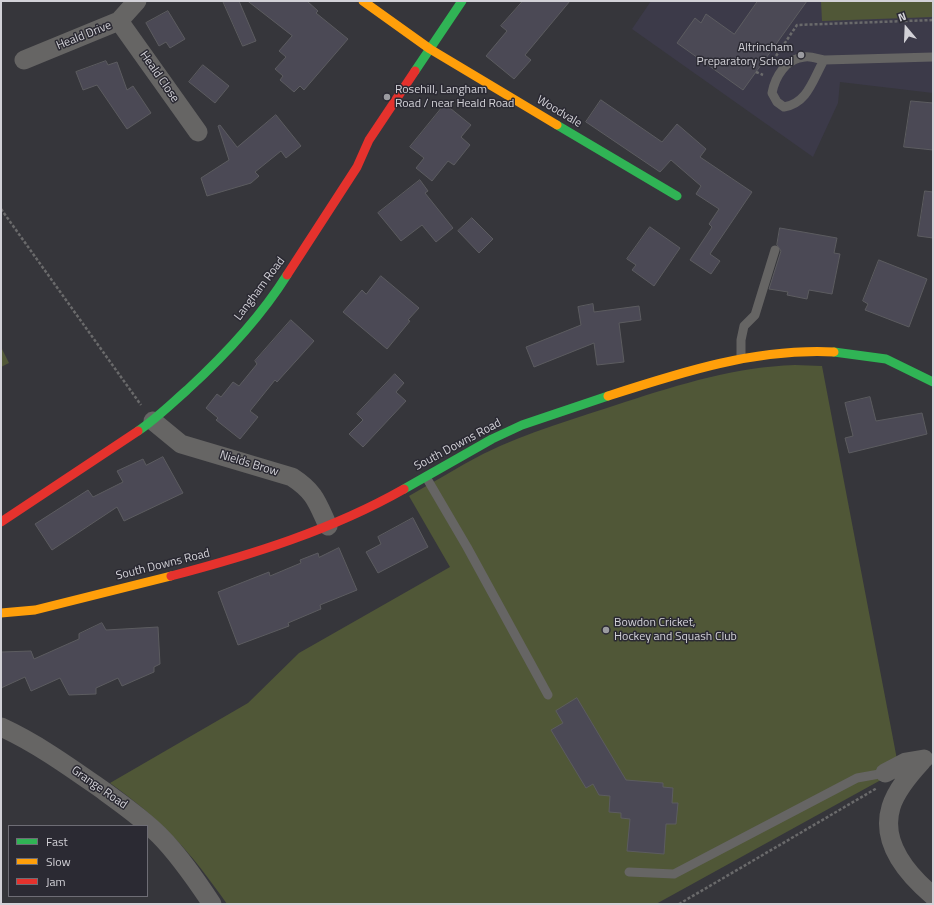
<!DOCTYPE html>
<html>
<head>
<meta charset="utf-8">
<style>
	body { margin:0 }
	#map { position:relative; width:934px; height:905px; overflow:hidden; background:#36363b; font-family:"Titillium Web",sans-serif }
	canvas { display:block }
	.frame { position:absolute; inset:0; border:2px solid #d2d1d7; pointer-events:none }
	.legend { position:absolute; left:8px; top:825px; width:140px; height:72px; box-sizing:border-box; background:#2b2a33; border:1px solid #6e6d75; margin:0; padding:5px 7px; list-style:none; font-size:12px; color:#d2d1d7 }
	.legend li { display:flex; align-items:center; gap:8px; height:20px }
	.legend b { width:20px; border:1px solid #6e6d75 }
	.north { position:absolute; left:886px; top:8px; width:40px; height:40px; -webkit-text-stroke:3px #2b2a33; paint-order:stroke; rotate:341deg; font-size:11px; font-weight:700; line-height:16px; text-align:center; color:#d2d1d7 }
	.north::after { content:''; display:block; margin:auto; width:14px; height:18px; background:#d2d1d7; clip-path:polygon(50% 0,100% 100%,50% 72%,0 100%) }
</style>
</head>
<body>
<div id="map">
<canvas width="934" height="905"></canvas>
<div class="frame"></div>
<ul class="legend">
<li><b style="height:5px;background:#30b455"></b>Fast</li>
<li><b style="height:5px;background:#ff9f0a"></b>Slow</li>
<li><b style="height:5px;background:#e5322d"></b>Jam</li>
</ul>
<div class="north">N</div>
</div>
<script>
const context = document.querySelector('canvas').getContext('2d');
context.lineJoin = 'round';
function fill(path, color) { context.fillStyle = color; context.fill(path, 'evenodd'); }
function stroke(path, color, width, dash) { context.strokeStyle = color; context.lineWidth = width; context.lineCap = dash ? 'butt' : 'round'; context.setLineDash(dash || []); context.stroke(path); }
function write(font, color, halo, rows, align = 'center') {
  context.font = font + ' "Titillium Web",sans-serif'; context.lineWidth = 3; context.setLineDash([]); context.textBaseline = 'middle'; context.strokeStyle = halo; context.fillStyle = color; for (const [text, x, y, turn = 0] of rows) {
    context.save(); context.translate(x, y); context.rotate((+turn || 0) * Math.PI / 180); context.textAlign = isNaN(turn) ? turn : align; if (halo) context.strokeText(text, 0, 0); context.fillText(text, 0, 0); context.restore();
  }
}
const built = new Path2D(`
	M651,1H933V93L840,82L838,103L813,157L632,29Z`);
const green = new Path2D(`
	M821,1H933V17L822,21Z
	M1,347L9,363L1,367Z
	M795,365L822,366L899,770L656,904H227C190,851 163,821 110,783L248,703L299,653L450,567L409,496C434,482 458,467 483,454C528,432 577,418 625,402C681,384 736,367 795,365Z`);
const building = new Path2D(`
	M223,1H239L256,41L243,46Z
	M248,1H307L318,11L316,13L348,39L304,90L300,86L294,92L280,80L283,76L275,69L286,57L279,51L292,36Z
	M523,1H570L525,55L531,60L514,79L486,56L507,31L501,26Z
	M758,1H807L743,90L677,43L695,18L701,23L706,14L734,34Z
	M168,11L185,39L170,48L166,42L159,46L146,23Z
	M106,61L108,65L117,62L127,90L133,86L151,113L127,129L97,85L83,90L76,72Z
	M203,65L229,86L215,103L189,82Z
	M601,100L662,142L677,124L706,149L700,157L752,192L710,254L720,261L711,274L690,260L712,227L709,224L719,209L696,194L701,186L671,160L660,172L586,122Z
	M911,101L933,103V150L904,147Z
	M445,104L471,125L461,137L470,145L454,165L448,161L432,181L416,168L424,158L410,147Z
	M276,115L301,146L286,158L281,151L255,172L259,176L251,183L207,196L201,178L229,160L218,126L220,125L237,147Z
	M420,180L428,191L425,193L453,228L436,242L422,225L401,241L378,213Z
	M925,191L933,192V238L918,236Z
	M472,218L493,239L479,253L458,231Z
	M650,227L680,248L654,286L632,270L636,265L627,259Z
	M780,228L837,238L834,253L840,254L832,294L809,290L807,299L787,295L788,292L769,289L781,251L777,245Z
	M879,260L927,279L909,327L865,310L868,304L863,301Z
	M381,276L419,308L408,320L410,321L387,349L343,312L362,290L366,294Z
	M593,304L594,312L639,306L641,320L619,323L624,362L597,365L594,343L534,367L526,347L581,325L578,307Z
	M291,320L314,341L277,382L275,380L250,411L258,417L240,439L216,420L218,418L206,408L217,394L221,397L233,382L239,386L257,364L255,361Z
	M395,374L404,383L396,392L406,401L363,447L349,434L363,420L357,414Z
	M870,397L876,421L922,413L927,434L849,453L845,438L853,436L845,403Z
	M163,457L183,493L124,521L117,507L52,550L35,524L88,490L93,497L123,482L117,471L143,459L146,465Z
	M413,518L428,547L378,573L366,552L381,544L378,537Z
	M339,548L357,590L320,605L321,609L288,623L289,626L238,645L218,592L269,572L270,576L301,563L300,560L318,553L319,557Z
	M102,623L106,630L158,627L160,664L154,667V672L122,686L118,678L96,688V694L69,695L60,678L31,691L25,677L1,688V652L31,651L34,659L79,639V634Z
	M577,698L626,780L663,783V787L673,788L672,803H678L676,824H666L664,854L627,851L630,819L621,818V813L609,812L610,796L599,795L593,784L586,788L551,730L563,723L556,711Z`);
const path = new Path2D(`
	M776,56L797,25L933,20
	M756,72L763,75
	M1,209L141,405
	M679,904L877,788`);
const lane = new Path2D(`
	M824,60C813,79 808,103 784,107L777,102L772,93C775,77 786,58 805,57C811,56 818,59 824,60L933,57
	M741,358V340L744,326L755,315L775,250
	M426,477L467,547L548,695
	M629,872L674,874L857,778L885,773`);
const street = new Path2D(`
	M119,21L198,132
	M24,60L119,21L137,1
	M153,421L181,444L292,477C315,492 317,502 328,526
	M1,727C38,744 71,768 104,791C123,805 142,818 159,835C179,855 196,880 212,904
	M922,761C910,774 896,790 891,807C880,843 907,874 933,896
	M885,773L906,762L924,759`);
const fast = new Path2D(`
	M415,71L462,1
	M557,125L677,196
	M834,352L886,359L933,382
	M138,431C156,419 171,404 187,390C224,356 260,318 287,275
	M404,489L492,439L522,425L608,396`);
const slow = new Path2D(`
	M363,1L430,49L557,125
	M608,396C682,372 756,348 834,352
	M1,613L35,610L171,576`);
const jam = new Path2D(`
	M287,275L357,167L369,140L415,71
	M1,522L138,431
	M171,576C251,555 332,530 404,489`);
const markers = [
	[801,55,4,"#9b9ba0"],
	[387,97,4,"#9b9ba0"],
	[606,630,4,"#9b9ba0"]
];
const streetNames = [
	["Heald Drive",84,36,-22],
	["Heald Close",159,77,55],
	["Woodvale",559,112,31],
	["Langham Road",260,289,-53],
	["South Downs Road",458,445,-28],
	["Nields Brow",249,464,17],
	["South Downs Road",163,565,-14],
	["Grange Road",99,788,35]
];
const poiNames = [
	["Altrincham",793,48,"right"],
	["Preparatory School",793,62,"right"],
	["Rosehill, Langham",395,90],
	["Road / near Heald Road",395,104],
	["Bowdon Cricket,",614,623],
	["Hockey and Squash Club",614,637]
];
fill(built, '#3c3a49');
fill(green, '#505737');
fill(building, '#4b4955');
stroke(building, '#5c5c60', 1);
stroke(path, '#6a6a6b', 2.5, [3, 2]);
stroke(lane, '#666564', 9);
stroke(street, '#666564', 19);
stroke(fast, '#30b455', 9);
stroke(slow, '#ff9f0a', 9);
stroke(jam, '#e5322d', 9);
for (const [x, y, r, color] of markers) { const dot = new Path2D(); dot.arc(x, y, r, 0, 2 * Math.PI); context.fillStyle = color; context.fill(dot); stroke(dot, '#2b2a33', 1.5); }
write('12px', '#d2d1d7', '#2b2a33', streetNames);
write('12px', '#d2d1d7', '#2b2a33', poiNames, 'left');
</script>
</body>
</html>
